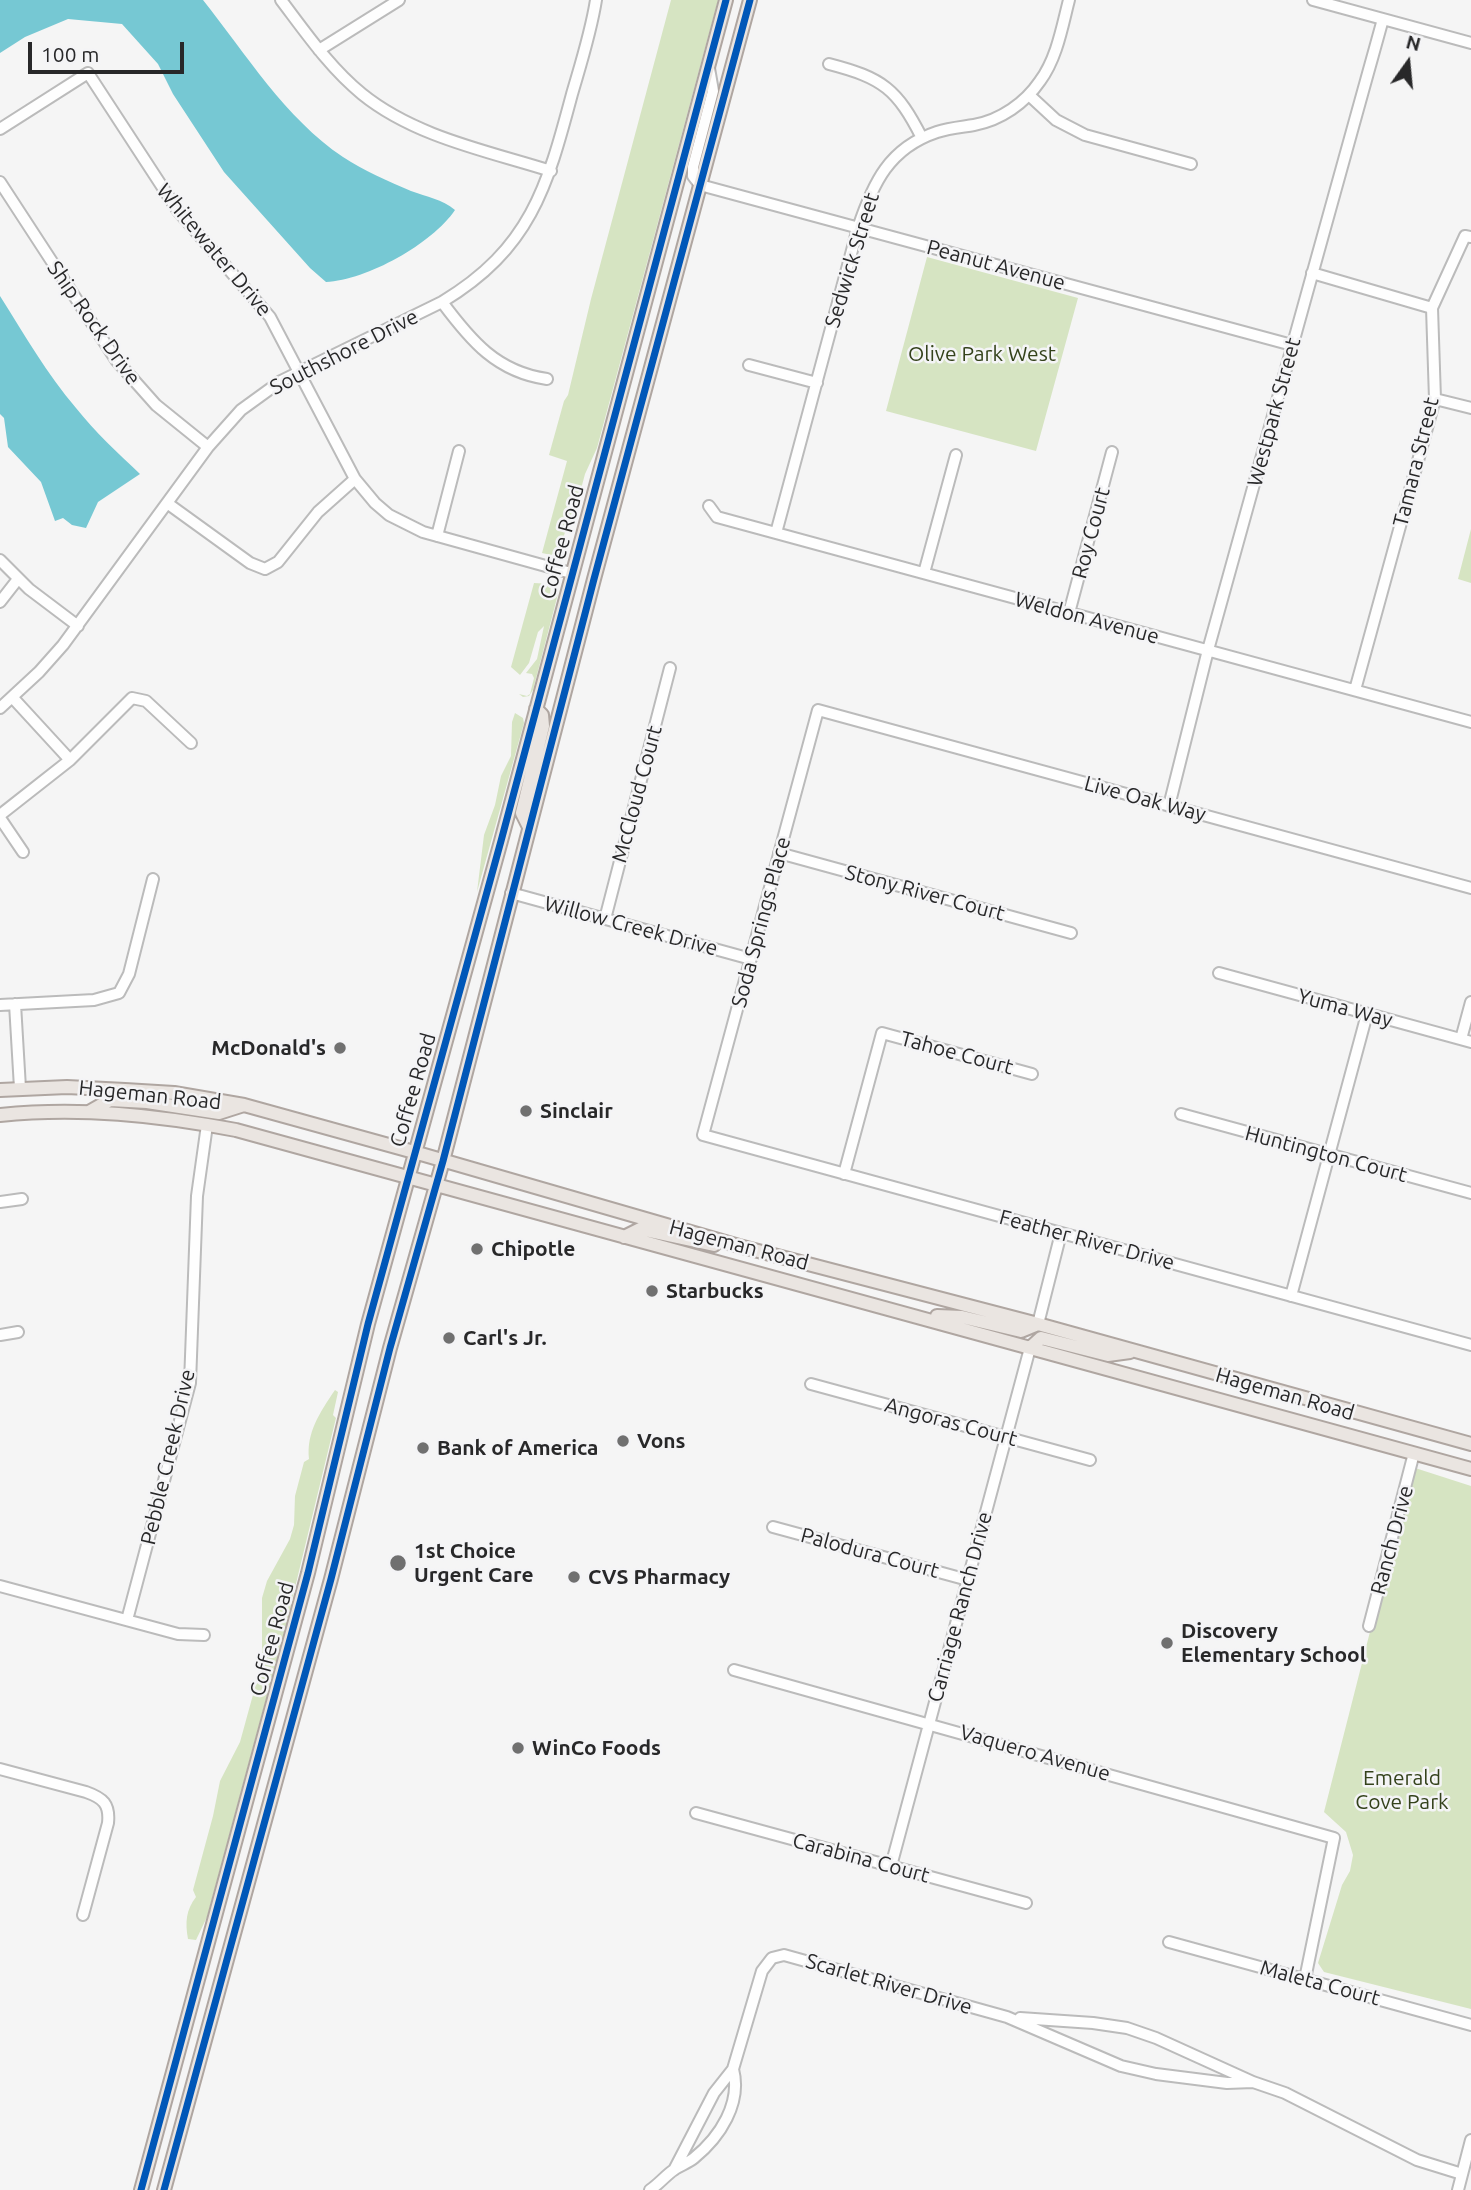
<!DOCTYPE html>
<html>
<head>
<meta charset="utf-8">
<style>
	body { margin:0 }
	#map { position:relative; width:1471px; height:2190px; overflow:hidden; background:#f5f5f5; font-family:Ubuntu,sans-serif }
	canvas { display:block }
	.north { position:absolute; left:1373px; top:28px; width:70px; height:70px; -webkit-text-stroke:5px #f4f4f6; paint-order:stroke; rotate:15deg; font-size:19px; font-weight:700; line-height:28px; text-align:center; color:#282829 }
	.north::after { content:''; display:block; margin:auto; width:24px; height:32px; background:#282829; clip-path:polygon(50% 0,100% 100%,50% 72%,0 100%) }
	.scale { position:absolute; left:28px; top:42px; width:156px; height:32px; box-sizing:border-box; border:4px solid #282829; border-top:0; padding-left:9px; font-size:21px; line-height:24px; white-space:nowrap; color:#282829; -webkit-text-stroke:5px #f4f4f6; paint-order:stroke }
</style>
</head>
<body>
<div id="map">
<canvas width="1471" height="2190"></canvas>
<div class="north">N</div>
<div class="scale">100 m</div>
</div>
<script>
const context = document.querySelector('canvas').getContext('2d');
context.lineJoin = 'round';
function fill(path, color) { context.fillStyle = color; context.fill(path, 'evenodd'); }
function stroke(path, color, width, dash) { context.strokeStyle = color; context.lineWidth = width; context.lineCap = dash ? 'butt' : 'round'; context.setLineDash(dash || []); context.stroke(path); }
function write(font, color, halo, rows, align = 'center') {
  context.font = font + ' Ubuntu,sans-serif'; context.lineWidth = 5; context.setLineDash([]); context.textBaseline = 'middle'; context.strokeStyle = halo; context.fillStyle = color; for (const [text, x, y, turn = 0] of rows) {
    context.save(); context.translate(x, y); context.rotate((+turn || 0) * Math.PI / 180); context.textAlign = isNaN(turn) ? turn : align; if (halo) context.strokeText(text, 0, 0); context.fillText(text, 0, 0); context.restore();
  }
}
const green = new Path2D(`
	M671,0H718L597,448L585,474L577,504L575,503L559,550L551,555L542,553L567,461L549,455L564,401L568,395L591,299Z
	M927,257L1078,298L1036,451L886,411Z
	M1471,529V583L1458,579Z
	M534,583L551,584L550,594L555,596L558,594L533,690L529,696L523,697L519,694L527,696L530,694L534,678L532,674L526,673L537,659L544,626L538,632L529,663L520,675L511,667Z
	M515,713L523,718L524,723L477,892L484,835L495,805L501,776L511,756L512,722Z
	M335,1390L338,1392L333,1415L336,1418L285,1629L207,1917L196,1940L188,1939C185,1922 186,1910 196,1897L193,1890L213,1816L220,1781L240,1742L262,1662V1598L267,1581L290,1539L294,1525L295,1496L304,1462L309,1459C306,1433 320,1412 335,1390Z
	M1412,1467L1471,1486V2009L1324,1972L1318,1963L1342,1885L1350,1871L1353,1855L1346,1832L1324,1812Z`);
const water = new Path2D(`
	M0,0H203C246,54 285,118 343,157C364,171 388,181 411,191C427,197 442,199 455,210C432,244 367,280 326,282L310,268L224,172L173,94L158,64L122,24L68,19L25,37L0,53Z
	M0,296C24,334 47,374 76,408C95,432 118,453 140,474L98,502L86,528L72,525L63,518L55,521L41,482L8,447L4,418L0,414Z`);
const minor = new Path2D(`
	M281,0C306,33 330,68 362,94C415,137 488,151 551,171
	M1313,0L1471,43
	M319,50L399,0
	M829,64C883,78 897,89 922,138
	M709,68L713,91L693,167V176L700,185L1292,345
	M1029,95L1056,120L1085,135L1191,164
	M0,129L88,73L178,211L270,317L355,479L375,503L389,515L423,532L571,573
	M0,182L116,360L156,405L208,447
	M1312,273L1432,308
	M442,302C471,341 497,372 547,379
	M749,365L817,383
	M1435,399L1471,408
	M167,503L250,563L265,569L278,562L318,512L355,479
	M709,506L717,517L1471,722
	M776,533L858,228C873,183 889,148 937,132C949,128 962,127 974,125C1001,120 1025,103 1040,81C1057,58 1062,27 1069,0
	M437,536L459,451
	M0,560L29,589L78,626
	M924,573L956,455
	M0,602L18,579
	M1069,613L1112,452
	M1355,690L1435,399L1432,308L1465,236L1471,237
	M13,698L70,760
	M0,708L39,672L63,645L208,447L241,410L281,381L442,302C530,249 547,188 572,94C581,63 591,32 596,0
	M1169,806L1208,650L1383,19
	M0,815L70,760L132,698L146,701L191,743
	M0,818L23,852
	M779,853L1071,933
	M1471,888L818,710L703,1135L1471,1345
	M511,893L751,959
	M605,919L670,668
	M1219,973L1471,1042
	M15,1004L20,1088
	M0,1005L94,1000L119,993L129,974L153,879
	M1461,1039L1471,1002
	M1181,1114L1471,1193
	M844,1174L882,1033L1032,1074
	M0,1202L22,1199
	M1291,1296L1367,1014
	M1038,1324L1061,1233
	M0,1335L18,1332
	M811,1384L1090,1460
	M773,1527L968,1580
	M0,1586L178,1634L204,1635
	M127,1620L190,1383L197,1196L207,1125
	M1369,1626L1414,1453
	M734,1670L1334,1838L1305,1979
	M0,1769L86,1792C103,1798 110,1804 108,1823L83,1915
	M696,1813L1026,1903
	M891,1866L1030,1348
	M1169,1942L1471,2025
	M1020,2018L1093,2023L1127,2028L1156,2038L1253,2082L1285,2093L1417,2160L1462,2174
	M674,2170L714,2093L733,2069L762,1971L772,1958L784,1955L1007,2017L1121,2066L1156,2074L1227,2083L1253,2082
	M650,2190C659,2184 666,2175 675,2169C681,2165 688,2163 694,2158C720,2137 742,2103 733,2069
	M1458,2190L1471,2140`);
const major = new Path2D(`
	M529,827L522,813L543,726L542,715L536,709
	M0,1090L67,1087L125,1090L174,1093L244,1105L414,1152L739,1246L1038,1324L1471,1444
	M89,1112L110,1100L147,1102L219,1113L244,1105
	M0,1115C80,1107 157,1115 236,1130L1471,1469
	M624,1237L640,1229L714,1245
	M937,1316L962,1317L1021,1331L1038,1324
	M1030,1348L1041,1338L1108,1355L1130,1352
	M141,2190L308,1573L368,1324L501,841L726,0
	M164,2190L331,1579L390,1348L443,1161L594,579L750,0`);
const cycleway = new Path2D(`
	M141,2190L308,1573L368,1324L501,841L726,0
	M164,2190L331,1579L390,1348L443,1161L594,579L750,0`);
const markers = [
	[340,1048,7,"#707070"],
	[526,1111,7,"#707070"],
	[477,1249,7,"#707070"],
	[652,1291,7,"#707070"],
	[449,1338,7,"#707070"],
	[623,1441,7,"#707070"],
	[423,1448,7,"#707070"],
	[398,1563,9,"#707070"],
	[574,1577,7,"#707070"],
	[1167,1643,7,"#707070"],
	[518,1748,7,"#707070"]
];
const streetNames = [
	["Whitewater Drive",214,250,50],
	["Sedwick Street",852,260,-73],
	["Peanut Avenue",996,265,15],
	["Ship Rock Drive",94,323,55],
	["Southshore Drive",344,352,-27],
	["Westpark Street",1274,412,-75],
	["Tamara Street",1416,462,-76],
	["Roy Court",1091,533,-75],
	["Coffee Road",562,542,-75],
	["Weldon Avenue",1087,618,15],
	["McCloud Court",637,794,-75],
	["Live Oak Way",1145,799,15],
	["Stony River Court",925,893,15],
	["Soda Springs Place",761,922,-75],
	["Willow Creek Drive",631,926,15],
	["Yuma Way",1345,1008,15],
	["Tahoe Court",957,1053,15],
	["Coffee Road",413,1090,-74],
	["Hageman Road",150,1095,6],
	["Huntington Court",1326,1154,15],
	["Feather River Drive",1087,1240,15],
	["Hageman Road",739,1245,15],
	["Hageman Road",1285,1394,16],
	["Angoras Court",951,1422,15],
	["Pebble Creek Drive",168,1457,-77],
	["Ranch Drive",1392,1540,-75],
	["Palodura Court",870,1553,15],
	["Carriage Ranch Drive",960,1607,-75],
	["Coffee Road",272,1639,-75],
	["Vaquero Avenue",1035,1753,16],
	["Carabina Court",861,1858,15],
	["Maleta Court",1320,1983,15],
	["Scarlet River Drive",889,1984,16]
];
const parkNames = [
	["Olive Park West",982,354],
	["Emerald",1402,1778],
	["Cove Park",1402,1802]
];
const poiNames = [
	["McDonald's",326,1048,"right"],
	["Sinclair",540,1111],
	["Chipotle",491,1249],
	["Starbucks",666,1291],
	["Carl's Jr.",463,1338],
	["Vons",637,1441],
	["Bank of America",437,1448],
	["1st Choice",414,1551],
	["Urgent Care",414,1575],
	["CVS Pharmacy",588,1577],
	["Discovery",1181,1631],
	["Elementary School",1181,1655],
	["WinCo Foods",532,1748]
];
fill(green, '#d6e4c2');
fill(water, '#76c8d3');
stroke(minor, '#bbb', 14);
stroke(major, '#afa6a1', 16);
stroke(minor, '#fefefe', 10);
stroke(major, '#eae5e1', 12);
stroke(cycleway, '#0057b8', 7);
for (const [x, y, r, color] of markers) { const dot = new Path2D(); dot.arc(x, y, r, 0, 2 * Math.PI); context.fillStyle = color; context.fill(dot); stroke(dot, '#f4f4f6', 2.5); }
write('21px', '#282829', '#f4f4f6', streetNames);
write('21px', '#34421b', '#f4f4f6', parkNames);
write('bold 21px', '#282829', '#f4f4f6', poiNames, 'left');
</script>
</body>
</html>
